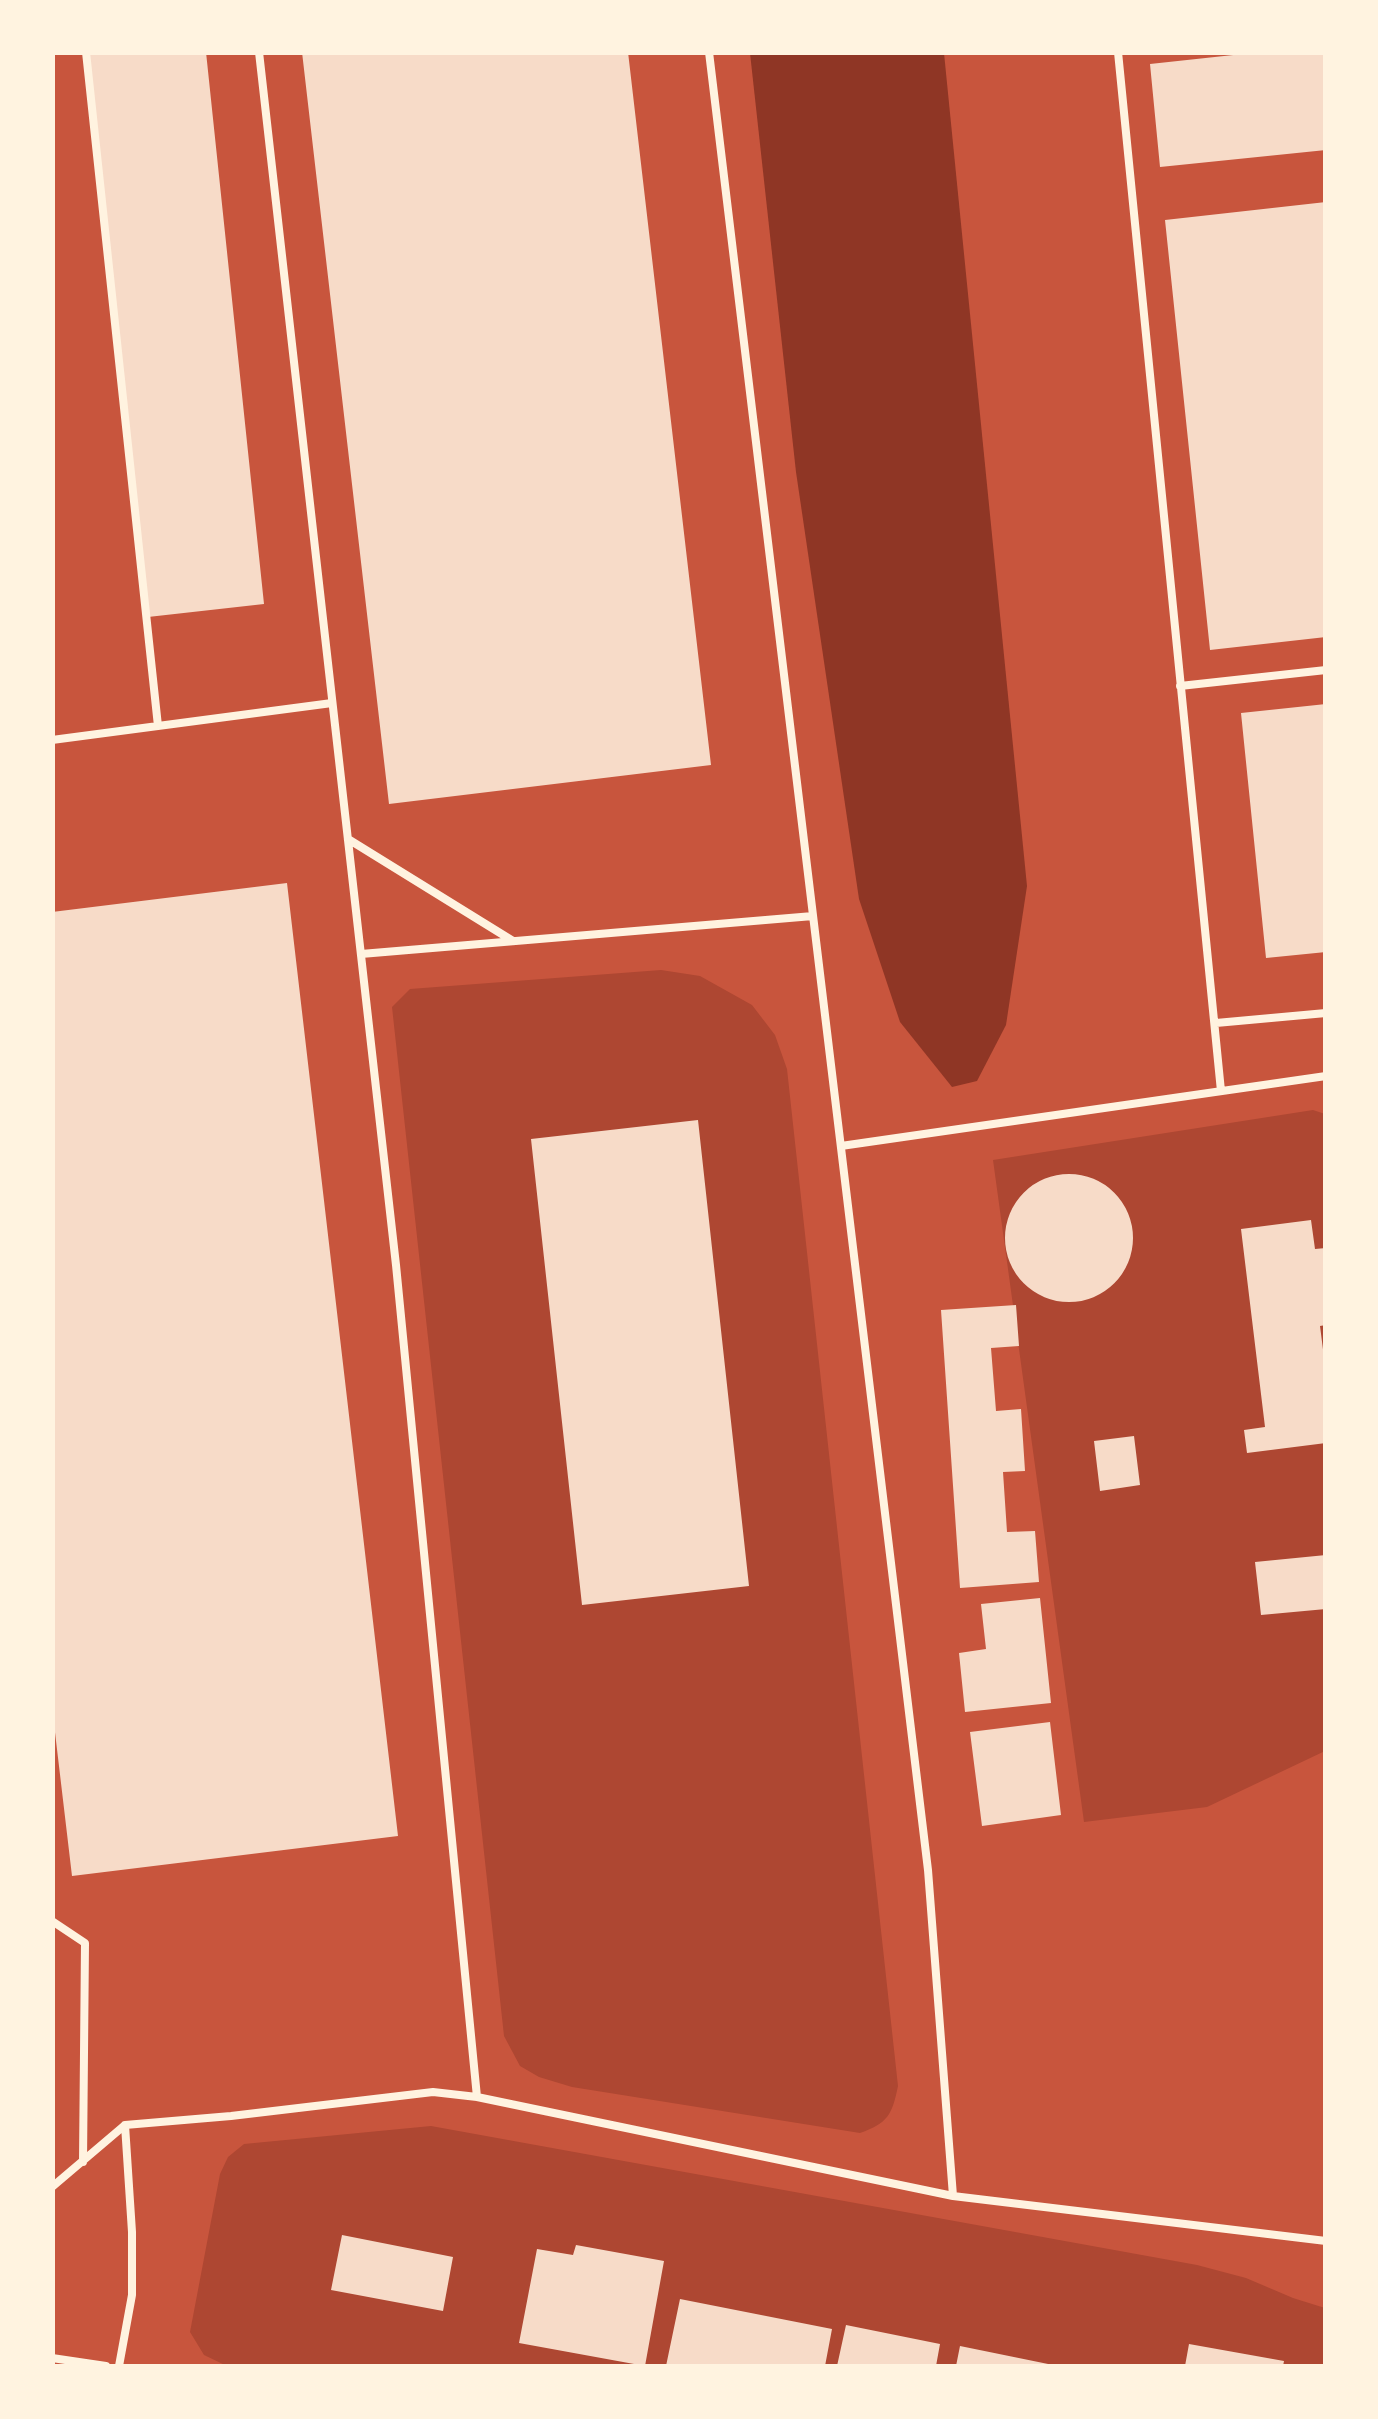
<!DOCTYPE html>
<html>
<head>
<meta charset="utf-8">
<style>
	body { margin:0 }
	#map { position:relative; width:1378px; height:2419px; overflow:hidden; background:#c8553d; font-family:Manrope,sans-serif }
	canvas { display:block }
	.frame { position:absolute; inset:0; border:55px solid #fff3e0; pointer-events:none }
</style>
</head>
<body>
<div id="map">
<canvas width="1378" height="2419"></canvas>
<div class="frame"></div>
</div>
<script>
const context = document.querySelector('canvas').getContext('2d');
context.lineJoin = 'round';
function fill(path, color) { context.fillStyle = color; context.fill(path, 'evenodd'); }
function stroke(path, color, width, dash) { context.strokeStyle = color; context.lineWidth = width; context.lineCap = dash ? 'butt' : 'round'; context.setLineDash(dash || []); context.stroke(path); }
const green = new Path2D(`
	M661,970L700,976L752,1005L775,1035L787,1069L898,2086C892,2115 888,2123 860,2133L572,2087L539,2077L520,2066L504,2036L392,1007L410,989Z
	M1313,1110L1325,1114V1751L1207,1807L1084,1822L993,1160Z
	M431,2126L1197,2265L1246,2278L1293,2298L1325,2308L1326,2366H227L204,2355L190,2332L220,2174L228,2157L244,2144Z`);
const water = new Path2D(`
	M750,53H944L1027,886L1006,1025L977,1081L952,1087L900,1022L859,899L796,472Z`);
const building = new Path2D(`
	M88,52H206L264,604L148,617Z
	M302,52H628L711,765L389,804Z
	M1261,52H1326V150L1160,167L1150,64Z
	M1326,202V637L1210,650L1165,220Z
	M1326,704V952L1266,958L1241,713Z
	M287,883L398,1836L72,1876L52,1707V912Z
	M698,1120L749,1586L582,1605L531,1139Z
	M1005 1238a64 64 0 1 1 128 0a64 64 0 1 1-128 0Z
	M1311,1220L1315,1249L1326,1248V1325L1320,1326L1326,1373V1443L1247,1453L1244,1430L1265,1427L1241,1229Z
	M1016,1305L1019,1346L991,1348L996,1411L1021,1409L1025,1471L1003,1472L1007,1532L1035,1531L1039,1582L960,1588L941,1310Z
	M1134,1436L1140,1485L1100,1491L1094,1441Z
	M1326,1555V1609L1261,1615L1255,1562Z
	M1040,1598L1051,1703L965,1712L959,1653L986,1649L981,1604Z
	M1050,1722L1061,1815L982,1826L970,1732Z
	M342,2235L453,2257L443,2311L331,2290Z
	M576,2245L664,2261L645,2366L519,2343L537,2249L573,2255Z
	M680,2299L832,2329L825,2366H666Z
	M846,2325L940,2344L936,2366H837Z
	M1189,2344L1284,2361L1283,2366H1185Z
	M960,2346L1053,2365V2366H956Z`);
const service = new Path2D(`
	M86,52L158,726
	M259,52L396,1265L477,2097
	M709,52L928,1870L953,2196
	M1118,52L1221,1091
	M1180,686L1326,670
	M52,740L332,703
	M348,839L513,941
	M361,954L813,916
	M1216,1023L1326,1013
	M841,1146L1326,1076
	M52,1921L85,1943L83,2162
	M52,2187L125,2125L231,2116L433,2092L477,2097L953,2196L1326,2241
	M52,2358L106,2366
	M119,2366L132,2295V2232L125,2125`);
fill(green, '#ae4732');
fill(water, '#8f3625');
fill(building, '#f7dbc8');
stroke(service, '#fff3e0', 8);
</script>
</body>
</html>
